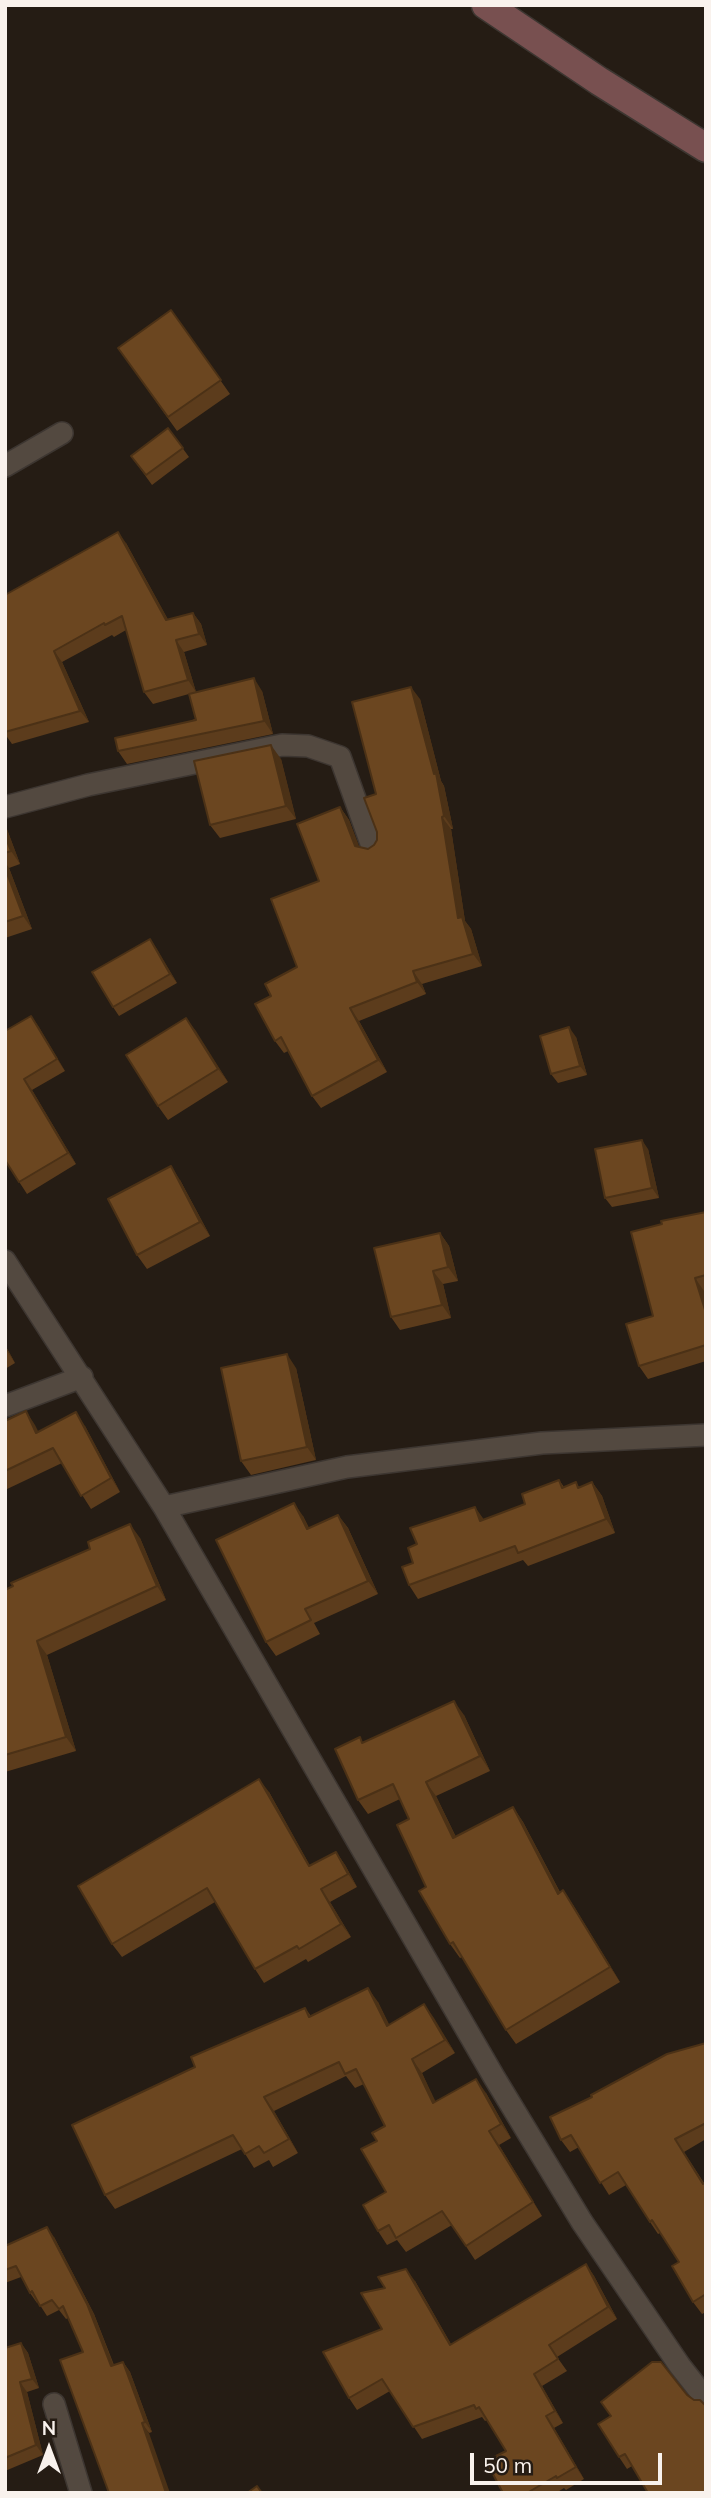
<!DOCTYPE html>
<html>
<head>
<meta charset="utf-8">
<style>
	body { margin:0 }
	#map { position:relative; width:711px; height:2498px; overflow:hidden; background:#251c14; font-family:Mulish,sans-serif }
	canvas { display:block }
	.frame { position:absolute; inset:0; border:7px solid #f9f2ed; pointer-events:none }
	.north { position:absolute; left:14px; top:2414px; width:70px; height:70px; -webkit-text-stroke:5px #251c14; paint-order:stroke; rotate:0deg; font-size:19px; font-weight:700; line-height:28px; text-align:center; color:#f9f2ed }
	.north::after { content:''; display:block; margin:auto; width:24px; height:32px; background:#f9f2ed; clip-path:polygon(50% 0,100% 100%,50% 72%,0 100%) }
	.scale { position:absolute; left:470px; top:2453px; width:192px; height:32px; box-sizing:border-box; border:4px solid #f9f2ed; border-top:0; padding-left:9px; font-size:21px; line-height:24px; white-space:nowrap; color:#f9f2ed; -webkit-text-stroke:5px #251c14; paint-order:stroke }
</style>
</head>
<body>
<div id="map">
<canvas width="711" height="2498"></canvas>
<div class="frame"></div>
<div class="north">N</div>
<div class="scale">50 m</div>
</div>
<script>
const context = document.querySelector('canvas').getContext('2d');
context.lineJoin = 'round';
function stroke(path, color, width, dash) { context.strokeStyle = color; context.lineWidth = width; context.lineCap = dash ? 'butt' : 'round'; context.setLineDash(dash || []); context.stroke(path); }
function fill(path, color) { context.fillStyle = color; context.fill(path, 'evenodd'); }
const street = new Path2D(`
	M5,466L62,433
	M5,807L88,785L282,745L308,746L340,757L373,849
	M5,1261L164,1507L494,2077L582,2222L680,2366L706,2399
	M5,1406L82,1377
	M164,1507L347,1467L542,1443L706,1435
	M54,2404L81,2493`);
const secondary = new Path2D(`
	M486,5L599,81L706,148`);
const wall = new Path2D(`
	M171,310L230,394L177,431L118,348Z
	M168,428L189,457L152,485L131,456Z
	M126,543L168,620L193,613L201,624L207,645L184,652L196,692L153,704L144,692L126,630L114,637L112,635L62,662L89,722L12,744L5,734V595Z
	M262,691L273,734L127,764L118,751Z
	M420,699L441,781L444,786L453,829H451L465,921L471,929L482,966L422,984L426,994L359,1021L387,1072L321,1108L312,1096L288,1051L284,1053L275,1041L271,996L297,967L340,807L349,820L359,847L368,849L374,845L377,840L376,794Z
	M281,759L296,819L220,838L210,825Z
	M5,824L20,864L9,868L32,929L5,938Z
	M150,939L177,983L119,1016L113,1007Z
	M31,1016L65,1071L32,1090L76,1164L27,1194L5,1160Z
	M186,1018L228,1082L168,1120L158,1106Z
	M576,1037L587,1075L558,1083L551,1074Z
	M648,1149L659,1198L612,1207L605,1198Z
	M180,1180L210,1236L147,1269L137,1255Z
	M706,1212V1290L704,1291L706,1297V1361L648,1379L639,1366L653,1316Z
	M440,1233L449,1246L458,1281L443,1284L451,1318L400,1330L391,1317Z
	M5,1345L15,1363L5,1369Z
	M296,1368L316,1460L251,1475L241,1461Z
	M26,1411L38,1432L85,1426L120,1492L91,1509L62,1463L5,1490V1421Z
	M559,1480L564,1487L576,1482L579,1487L592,1482L602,1496L615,1533L528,1566L523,1560L418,1599L409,1585L413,1563L484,1520L525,1504Z
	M338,1515L348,1528L378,1594L314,1623L320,1634L276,1656L266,1642L303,1516L309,1528Z
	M140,1538L166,1600L47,1655L76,1751L5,1772V1590Z
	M464,1715L490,1771L436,1796L456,1837L513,1807L523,1822L560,1892L563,1890L573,1905L620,1982L516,2044L506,2030L462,1957L460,1958L450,1944L426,1887L409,1819L400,1799L368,1814L358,1800L363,1742Z
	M269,1792L310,1866L336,1852L345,1865L357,1887L330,1902L351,1937L308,1962L306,1959L264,1983L255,1969L215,1902L122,1957L112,1944Z
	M378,2002L389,2025L424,2004L455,2053L422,2073L435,2102L486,2093L511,2138L499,2145L542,2216L475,2260L452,2225L406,2252L397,2240L387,2245L378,2231L386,2192L377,2141L385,2126L364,2084L355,2088L346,2076L274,2111L298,2153L273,2167L269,2160L254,2168L242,2149L115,2209L105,2195L195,2067L305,2008L311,2016Z
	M706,2043V2139L684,2152L704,2183L706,2182V2312L702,2314L693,2302L679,2262L660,2233L658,2234L650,2222L626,2185L609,2195L579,2147L570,2152L561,2140Z
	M54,2237L94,2314L114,2365L123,2362L130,2372L152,2432L149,2433L83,2352L68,2318L66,2319L59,2310L47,2316L38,2302L37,2303L30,2293L21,2277L5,2283V2246Z
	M586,2264L594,2276L617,2319L557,2357L567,2371L542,2386L563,2423L554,2428L584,2479L566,2490L564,2488L556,2493H503L506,2451L487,2420L485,2421L482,2417L422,2439L390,2391L357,2410L349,2398L382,2329L415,2281L451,2344Z
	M21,2343L28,2353L39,2388L27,2392L43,2455L5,2471V2348Z
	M652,2362L632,2466L627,2469L619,2457L611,2416Z`);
const shadedWall = new Path2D(`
	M118,532L126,543L175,632L166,620Z
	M193,613L201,624L207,645L199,634Z
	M176,640L184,652L196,692L188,680Z
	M54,651L62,662L89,722L80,711Z
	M254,678L262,691L273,734L264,721Z
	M411,687L420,699L441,781L444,786L453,829L444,816Z
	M271,745L281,759L296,819L286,806Z
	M340,807L349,820L364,859L355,846Z
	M442,817L451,829L465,921L471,929L482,966L473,954L458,918Z
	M5,824L20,864L11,851L5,836Z
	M5,862L9,868L32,929L23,916L5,868Z
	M150,939L157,949L177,983L170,974Z
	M413,971L422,984L426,994L417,982Z
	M350,1008L359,1021L387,1072L378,1060Z
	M31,1016L39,1027L65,1071L57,1059Z
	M186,1018L196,1031L228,1082L218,1069Z
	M569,1027L576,1037L587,1075L580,1066Z
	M24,1079L32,1090L76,1164L68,1153Z
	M642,1140L648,1149L659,1198L652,1188Z
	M171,1166L180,1180L210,1236L200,1222Z
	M440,1233L449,1246L458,1281L448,1267Z
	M433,1271L443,1284L451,1318L442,1305Z
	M695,1278L704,1291L706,1297V1313Z
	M5,1345L15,1363L5,1348Z
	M287,1354L296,1368L316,1460L307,1447Z
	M26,1411L35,1425L46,1447L36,1433Z
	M76,1412L85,1426L120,1492L111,1478Z
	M592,1482L602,1496L615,1533L606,1519Z
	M294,1503L303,1516L316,1542L307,1529Z
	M475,1507L485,1521H480Z
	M338,1515L348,1528L378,1594L368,1581Z
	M130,1524L140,1538L166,1600L157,1586Z
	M37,1641L47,1655L76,1751L66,1737Z
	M454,1701L464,1715L490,1771L480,1756Z
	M259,1779L269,1792L318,1880L309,1866Z
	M426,1782L436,1796L463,1852L453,1838Z
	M513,1807L523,1822L568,1908L558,1894Z
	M336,1852L345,1865L357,1887L348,1874Z
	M321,1889L330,1902L351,1937L341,1924Z
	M563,1890L573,1905L620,1982L610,1967Z
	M368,1988L378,2002L397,2040L387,2026Z
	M424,2004L434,2018L455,2053L445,2040Z
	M412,2059L422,2073L443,2117L433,2103Z
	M476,2079L486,2093L511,2138L501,2124Z
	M264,2097L274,2111L298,2153L289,2139Z
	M489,2131L499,2145L542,2216L533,2202Z
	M47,2227L54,2237L94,2314L118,2377L111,2366Z
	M586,2264L594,2276L617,2319L608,2307Z
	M406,2269L415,2281L458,2357L450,2345Z
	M21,2343L28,2353L39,2388L32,2379Z
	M123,2362L130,2372L152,2432L145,2422Z
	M534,2374L542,2386L563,2423L555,2411Z
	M20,2382L27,2392L43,2455L36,2445Z
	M546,2416L554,2428L584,2479L576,2467Z
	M142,2423L149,2433L170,2493H166Z`);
const building = new Path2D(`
	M171,310L221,380L168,417L118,348Z
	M168,428L183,448L146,475L131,456Z
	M118,532L166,620L193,613L199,634L176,640L188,680L144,692L122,616L105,625L104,623L54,651L80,711L5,732V595Z
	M254,678L264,721L118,751L115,738L196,720L189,694Z
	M411,687L434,774L436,773L444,816L442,817L458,918L462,917L473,954L413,971L417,982L350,1008L378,1060L312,1096L281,1037L275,1041L255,1004L271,996L265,984L297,967L271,899L319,881L297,824L340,807L355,846L368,849L374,845L377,840V832L364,798L376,794L352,702Z
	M271,745L286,806L210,825L194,761Z
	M5,836L11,851L5,853Z
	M5,868L23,916L5,922Z
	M150,939L170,974L113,1007L92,972Z
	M31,1016L57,1059L24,1079L68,1153L19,1182L5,1160V1031Z
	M186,1018L218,1069L158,1106L126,1055Z
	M569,1027L580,1066L551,1074L540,1036Z
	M642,1140L652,1188L605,1198L595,1149Z
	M171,1166L200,1222L137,1255L108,1199Z
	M706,1212V1275L695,1278L706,1313V1345L639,1366L626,1324L653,1316L631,1232L662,1224L661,1221Z
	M440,1233L448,1267L433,1271L442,1305L391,1317L374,1248Z
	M287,1354L307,1447L241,1461L221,1368Z
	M26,1411L36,1433L76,1412L111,1478L81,1496L53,1448L5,1471V1421Z
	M559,1480L562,1488L576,1482L578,1488L592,1482L606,1519L518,1553L515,1546L409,1585L402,1567L413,1563L408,1548L417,1544L410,1528L475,1507L480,1521L525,1504L522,1494Z
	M294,1503L307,1529L338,1515L368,1581L305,1609L311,1620L266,1642L216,1540Z
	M130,1524L157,1586L37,1641L66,1737L5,1755V1590L13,1586L11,1583L90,1549L88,1542Z
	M454,1701L480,1756L426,1782L453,1838L513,1807L558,1894L563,1890L610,1967L506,2030L453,1942L450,1944L419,1891L426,1887L397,1825L409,1819L393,1784L358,1800L335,1749L360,1737L362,1743Z
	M259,1779L309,1866L336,1852L348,1874L321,1889L341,1924L299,1949L297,1946L255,1969L207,1888L112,1944L78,1886Z
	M368,1988L387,2026L424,2004L445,2040L412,2059L433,2103L476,2079L501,2124L489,2131L533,2202L466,2246L442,2211L396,2238L389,2225L378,2231L363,2205L386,2192L361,2149L377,2141L372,2133L385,2126L356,2069L345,2074L339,2062L264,2097L289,2139L264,2153L259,2146L245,2154L233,2135L105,2195L72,2125L195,2067L191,2057L305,2008L309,2017Z
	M706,2043V2123L675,2139L703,2184L706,2182V2294L693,2302L672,2266L679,2262L652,2220L650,2222L618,2172L600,2183L571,2135L561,2140L550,2117L592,2097L591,2095L667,2054Z
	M47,2227L87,2304L111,2366L123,2362L145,2422L142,2423L166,2493H109L60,2360L83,2352L63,2306L59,2309L52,2300L40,2306L32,2291L30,2293L16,2266L5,2270V2246Z
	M586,2264L608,2307L549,2345L558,2359L534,2374L555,2411L546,2416L576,2467L557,2478L556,2476L527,2493H503L486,2461L506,2451L479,2407L476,2409L474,2405L413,2427L382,2379L349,2398L323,2352L382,2329L361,2293L385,2288L378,2277L406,2269L450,2345Z
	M21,2343L32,2379L20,2382L36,2445L5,2458V2348Z
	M652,2362H661L687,2395L694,2400H700L706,2406V2493H648L625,2454L619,2457L598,2424L611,2416L601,2402Z
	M257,2486L262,2493H247Z`);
stroke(street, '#3d3631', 24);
stroke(secondary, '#3d3631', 31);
stroke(street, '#534940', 21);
stroke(secondary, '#785050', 28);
fill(wall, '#5c3c1c');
fill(shadedWall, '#4b3116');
fill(building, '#6b4620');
stroke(building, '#4b3116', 2);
</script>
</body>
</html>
